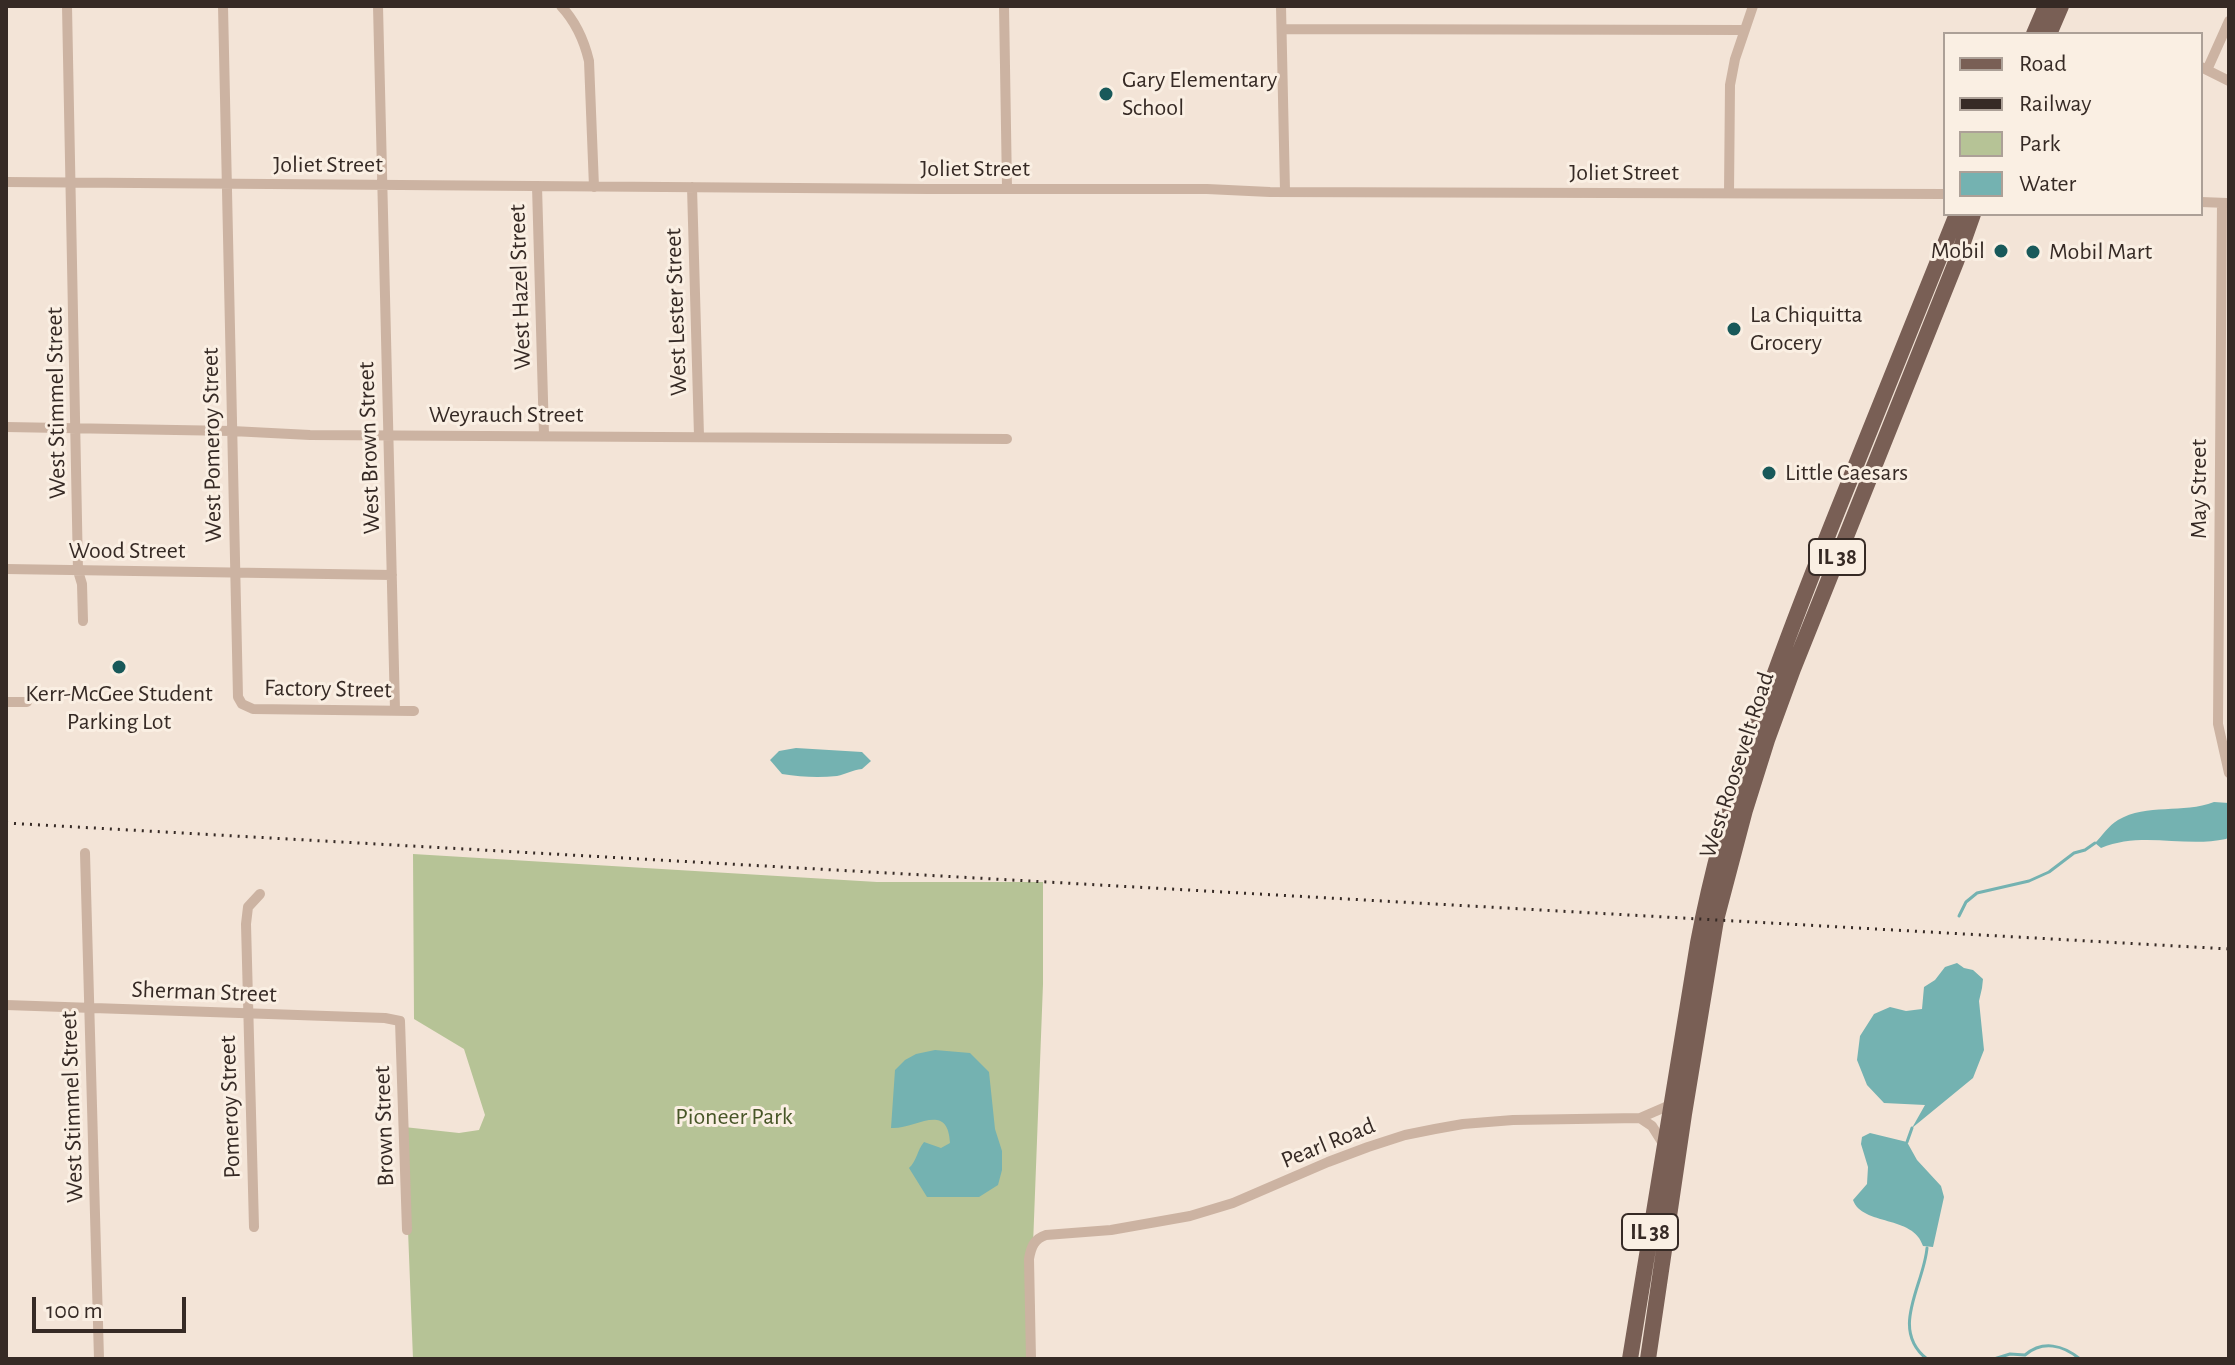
<!DOCTYPE html>
<html>
<head>
<meta charset="utf-8">
<style>
	body { margin:0 }
	#map { position:relative; width:2235px; height:1365px; overflow:hidden; background:#f3e4d7; font-family:"Alegreya Sans",sans-serif }
	canvas { display:block }
	.frame { position:absolute; inset:0; border:8px solid #362a25; pointer-events:none }
	.legend { position:absolute; left:1943px; top:32px; width:260px; height:184px; box-sizing:border-box; background:#faefe3; border:2px solid #aca097; margin:0; padding:10px 14px; list-style:none; font-size:24px; color:#362a25 }
	.legend li { display:flex; align-items:center; gap:16px; height:40px }
	.legend b { width:40px; border:2px solid #aca097 }
	.scale { position:absolute; left:32px; top:1297px; width:154px; height:36px; box-sizing:border-box; border:4px solid #362a25; border-top:0; padding-left:10px; font-size:24px; line-height:28px; white-space:nowrap; color:#362a25; -webkit-text-stroke:6px #faefe3; paint-order:stroke }
</style>
</head>
<body>
<div id="map">
<canvas width="2235" height="1365"></canvas>
<div class="frame"></div>
<ul class="legend">
<li><b style="height:10px;background:#795f55"></b>Road</li>
<li><b style="height:10px;background:#362a25"></b>Railway</li>
<li><b style="height:22px;background:#b6c396"></b>Park</li>
<li><b style="height:22px;background:#74b2b1"></b>Water</li>
</ul>
<div class="scale">100 m</div>
</div>
<script>
const context = document.querySelector('canvas').getContext('2d');
context.lineJoin = 'round';
function fill(path, color) { context.fillStyle = color; context.fill(path, 'evenodd'); }
function stroke(path, color, width, dash) { context.strokeStyle = color; context.lineWidth = width; context.lineCap = dash ? 'butt' : 'round'; context.setLineDash(dash || []); context.stroke(path); }
function write(font, color, halo, rows, align = 'center') {
  context.font = font + ' "Alegreya Sans",sans-serif'; context.lineWidth = 6; context.setLineDash([]); context.textBaseline = 'middle'; context.strokeStyle = halo; context.fillStyle = color; for (const [text, x, y, turn = 0] of rows) {
    context.save(); context.translate(x, y); context.rotate((+turn || 0) * Math.PI / 180); context.textAlign = isNaN(turn) ? turn : align; if (halo) context.strokeText(text, 0, 0); context.fillText(text, 0, 0); context.restore();
  }
}
const green = new Path2D(`
	M413,854L877,882H1043V984L1033,1245L1035,1359H413L404,1127L459,1133L479,1130L485,1115L464,1049L414,1019Z`);
const water = new Path2D(`
	M796,748L862,752L871,761L862,769C852,770 846,774 837,776C818,778 801,777 782,774L770,760L779,751Z
	M2214,802L2229,803V837L2226,839C2184,848 2142,831 2101,848L2095,843C2102,836 2109,825 2118,820C2147,803 2183,814 2214,802Z
	M1957,963L1964,968L1973,970L1983,979L1982,988L1979,1001L1984,1050L1973,1078L1912,1128L1925,1105L1884,1103L1867,1085L1857,1060L1860,1036L1874,1014L1890,1007L1906,1011L1922,1009L1924,987L1935,980L1945,967Z
	M935,1050L970,1053L989,1072L995,1129L1002,1151V1170L998,1185L979,1197H927L909,1168C917,1161 917,1150 924,1142L941,1148L950,1143C948,1100 914,1130 891,1128L895,1070L905,1060L916,1054Z
	M1870,1133L1907,1142L1917,1160L1941,1186L1944,1197L1933,1247L1923,1246C1914,1215 1862,1226 1853,1200L1867,1184L1868,1167L1861,1144L1862,1137Z`);
const stream = new Path2D(`
	M1959,916L1966,902L1977,893L2029,881L2049,872L2074,853L2085,850L2095,843
	M1907,1142L1912,1128
	M1927,1359C1889,1329 1924,1285 1927,1248
	M1994,1359L2010,1354L2025,1355C2043,1340 2063,1345 2080,1359`);
const street = new Path2D(`
	M67,6L78,571L82,584L83,621
	M223,6L238,697L242,704L253,709L414,711
	M378,6L395,710
	M561,6C576,22 584,40 589,61L594,187
	M1004,6L1007,188
	M1281,6L1285,191
	M1282,29L1744,30
	M2201,67L2229,81
	M2207,70L2229,21
	M6,182L928,189H1207L1270,192L1945,194
	M537,186L544,435
	M692,187L699,436
	M1729,193L1730,85L1735,59L1753,6
	M2201,202L2227,203
	M2222,203L2218,724L2229,773
	M6,427L232,431L310,435L1007,439
	M6,569L392,575
	M6,702H27
	M85,853L99,1359
	M6,1005L385,1018L400,1021L407,1230
	M1640,1118L1652,1126L1664,1145
	M254,1227L246,924L248,907L260,894
	M1031,1359L1029,1259C1031,1247 1034,1239 1046,1235L1111,1230L1190,1216L1233,1203L1328,1162L1368,1147L1405,1135L1435,1129L1463,1124L1513,1120L1640,1118L1670,1105`);
const primary = new Path2D(`
	M2034,34L2046,6
	M2049,34L2061,6
	M1630,1359L1698,943C1726,794 1781,652 1837,512C1877,412 1917,313 1957,214
	M1648,1359L1684,1114L1716,920L1745,810L1767,740L1793,669L1956,262L1973,214`);
const rail = new Path2D(`
	M6,823L2229,949`);
const markers = [
	[1106,94,8,"#18595a"],
	[2001,251,8,"#18595a"],
	[2033,252,8,"#18595a"],
	[1734,329,8,"#18595a"],
	[1769,473,8,"#18595a"],
	[119,667,8,"#18595a"]
];
const shields = [
	[1837,557,56],
	[1650,1232,56]
];
const shieldNames = [
	["IL 38",1837,557],
	["IL 38",1650,1232]
];
const poiNames = [
	["Gary Elementary",1122,80],
	["School",1122,108],
	["Mobil",1985,251,"right"],
	["Mobil Mart",2049,252],
	["La Chiquitta",1750,315],
	["Grocery",1750,343],
	["Little Caesars",1785,473],
	["Kerr-McGee Student",119,694,"center"],
	["Parking Lot",119,722,"center"]
];
const streetNames = [
	["Joliet Street",328,165],
	["Joliet Street",975,169],
	["Joliet Street",1624,173],
	["West Hazel Street",520,287,-92],
	["West Lester Street",676,312,-92],
	["West Stimmel Street",56,403,-91],
	["Weyrauch Street",506,415],
	["West Pomeroy Street",212,445,-91],
	["West Brown Street",369,448,-92],
	["May Street",2199,489,-90],
	["Wood Street",127,551],
	["Factory Street",328,689,1],
	["West Roosevelt Road",1737,765,-72],
	["Sherman Street",204,992,2],
	["West Stimmel Street",72,1107,-92],
	["Pomeroy Street",230,1107,-92],
	["Brown Street",384,1126,-92],
	["Pearl Road",1328,1143,-22]
];
const parkNames = [
	["Pioneer Park",734,1117]
];
fill(green, '#b6c396');
fill(water, '#74b2b1');
stroke(stream, '#74b2b1', 3);
stroke(street, '#ccb3a2', 10);
stroke(primary, '#795f55', 16);
stroke(rail, '#362a25', 3, [2, 6]);
for (const [x, y, r, color] of markers) { const dot = new Path2D(); dot.arc(x, y, r, 0, 2 * Math.PI); context.fillStyle = color; context.fill(dot); stroke(dot, '#faefe3', 3); }
for (const [x, y, w] of shields) { const box = new Path2D(); box.roundRect(x - w / 2, y - 18, w, 36, 6); context.fillStyle = '#faefe3'; context.fill(box); stroke(box, '#362a25', 2); }
write('bold 22px', '#362a25', null, shieldNames);
write('24px', '#362a25', '#faefe3', poiNames, 'left');
write('24px', '#362a25', '#faefe3', streetNames);
write('24px', '#475627', '#faefe3', parkNames);
</script>
</body>
</html>
